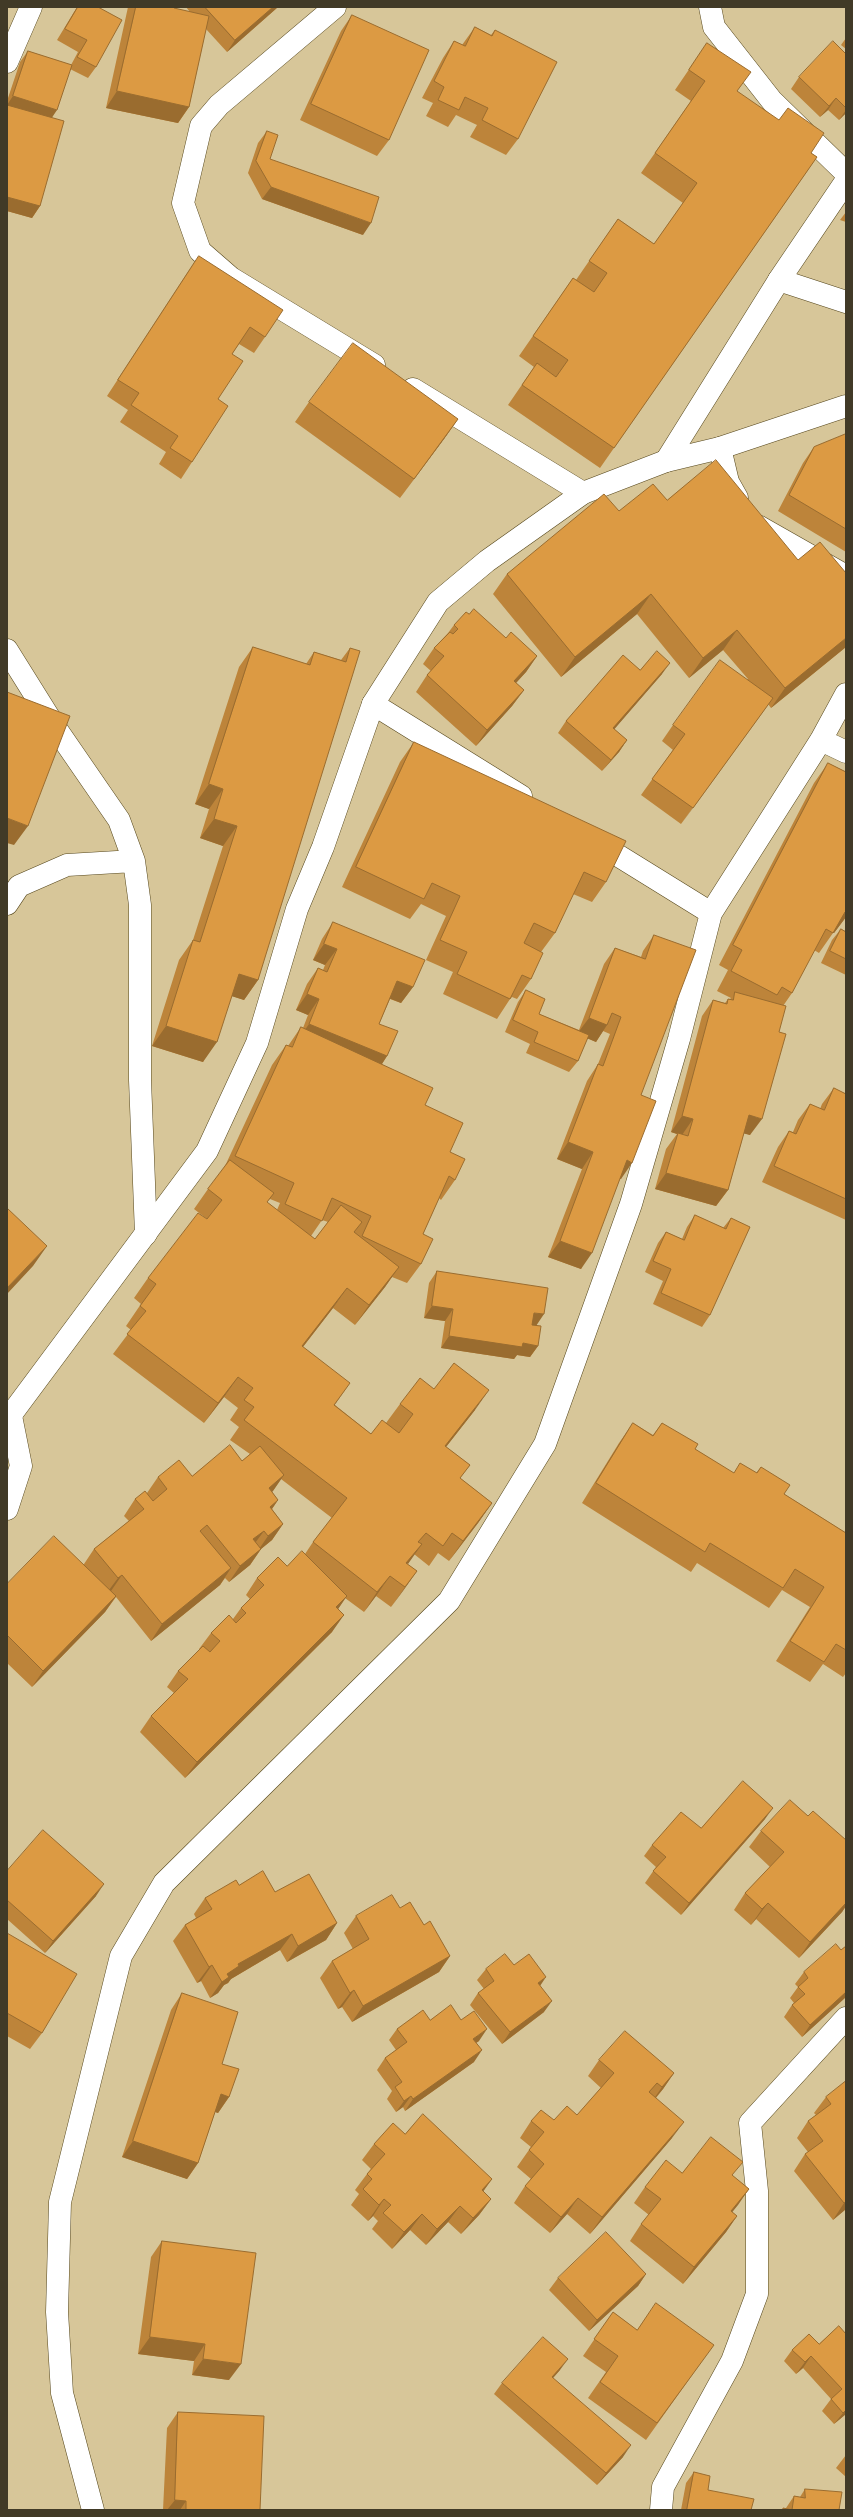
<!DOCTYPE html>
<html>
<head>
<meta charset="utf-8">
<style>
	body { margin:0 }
	#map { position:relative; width:853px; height:2517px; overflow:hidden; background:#d7c699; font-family:Poppins,sans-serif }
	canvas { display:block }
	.frame { position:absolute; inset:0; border:8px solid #413a27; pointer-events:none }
</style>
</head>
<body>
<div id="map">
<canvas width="853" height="2517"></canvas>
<div class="frame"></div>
</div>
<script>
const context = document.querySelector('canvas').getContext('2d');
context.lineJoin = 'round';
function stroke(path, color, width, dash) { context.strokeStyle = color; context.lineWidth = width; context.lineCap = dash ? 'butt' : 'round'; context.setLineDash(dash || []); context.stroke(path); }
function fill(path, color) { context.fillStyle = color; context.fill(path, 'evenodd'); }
const minor = new Path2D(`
	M335,7L219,105L201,126L183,203L200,251L231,278L374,365
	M710,7L714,27L772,101L846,173
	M7,62L31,7
	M779,280L846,302
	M413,389L583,493
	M720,448L728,482L737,498
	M758,526L846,576
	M7,650L57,730L119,820L134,861L140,905V1080L146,1234
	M373,704L521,796
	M821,740L846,752
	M593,840L711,913
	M7,904L19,886L67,865L134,861
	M93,2510L62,2393L57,2312L60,2202L121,1956L164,1883L449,1601L545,1444L631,1204L679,1039L711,913L821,740L846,694
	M661,2510L663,2487L732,2361L757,2294V2191L750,2123L846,2018`);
const tertiary = new Path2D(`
	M666,461L779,280L846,181
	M7,1509L21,1466L11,1416`);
const primary = new Path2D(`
	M7,1420L207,1151L257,1043L297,909L323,847L373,704L438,602L487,561L583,493L666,461L720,448L846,406`);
const wall = new Path2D(`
	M77,7H98L96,67L88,78L70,69L52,117L40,206L32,218L7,211V101L20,62L28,51L71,65L78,52L57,40Z
	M128,7H174V8L190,12L186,7H278L227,52L206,29L189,107L178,123L106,108Z
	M352,15L389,140L377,156L300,120L341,31Z
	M475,27L491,35L495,30L518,139L506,155L470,137L477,125L456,115L448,127L426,116L433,103L422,98L443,58L454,41L462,45Z
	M846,38V49L841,45Z
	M707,43L737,91L811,153L817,157L600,468L508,405L534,367L519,356L573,278L576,280L618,219L654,244L683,203L641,173L691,101L675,90Z
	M846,54V113L839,120L828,110L820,117L791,89L799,77Z
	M267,131L270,159L363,235L262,199L248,173L258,143Z
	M846,212V222L840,220Z
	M199,256L265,337L254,353L239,344L232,354L218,399L192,462L181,479L159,464L166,452L120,422L128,410L107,396L188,272Z
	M309,402L458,419L444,439L400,498L295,422Z
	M846,434V552L778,511L803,463L814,447Z
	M667,500L846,647L771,708L768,704L681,824L641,795L673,750L662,741L673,725L748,679L723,650L689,678L637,614L561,677L493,594L507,574L619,511Z
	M469,614L506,638L537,656L526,672L516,683L524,690L512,706L476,746L416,692L427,675L431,671L423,664L434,648L448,633L454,625Z
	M253,647L306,664L314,652L341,660L350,648L258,980L244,1000L232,996L203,1062L152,1046L179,960L193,940L223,846L200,838L209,809L195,804L239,667Z
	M640,670L662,674L614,729L627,740L619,752L602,771L558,733L566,721Z
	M414,742L606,882L592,902L573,894L555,933L541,952L531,979L517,999L512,997L510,999L497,1019L443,994L453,972L426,960L446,916L421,904L410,919L342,887L400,762Z
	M828,763L846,772V917L834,933H833L819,953L814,950L792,993L783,1006L750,1135L744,1133L728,1190L716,1206L655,1189L666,1149L677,1134L671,1132L702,1016L713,1000L725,1003L728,999H730L731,998L717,991L728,970L719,965L814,783Z
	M333,922L413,987L401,1003L390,999L379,1024L387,1056L382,1064L425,1105L450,1152L455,1180L441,1200L439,1198L423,1234L421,1264L407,1283L392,1277L385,1287L355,1325L333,1308L303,1347L335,1405L371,1434L386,1423L400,1404L434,1389L475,1410L446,1447L470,1465L460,1478L492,1503L478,1523L449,1561L438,1553L429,1566L414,1554L407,1564L417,1571L391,1607L376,1596L364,1612L345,1598L338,1609L332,1632L185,1778L140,1732L151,1716L174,1693L167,1687L178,1671L200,1649H199L211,1633L233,1619L241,1608L250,1599L246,1595L257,1578L287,1566L305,1554L313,1542L332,1518L281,1479L272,1492L278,1500L272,1509L283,1524L272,1540L261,1549L250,1565L229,1582L225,1578L220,1585L151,1641L116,1597L105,1612L32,1687L7,1663V1584L84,1564L94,1549L129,1521L124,1516L135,1499L147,1493L158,1477L192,1476L242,1461L250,1454L230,1440L239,1427L230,1420L238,1408L224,1397L204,1423L113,1354L131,1330L126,1326L141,1304L134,1298L148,1278L207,1219L194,1209L208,1189L225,1166L272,1065L286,1045L288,1046L301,1027L303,1028L308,1015L296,1010L307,984L318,968L323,970L325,965L313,960L322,939ZM270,1199L280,1203L277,1210L267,1202ZM322,1220L328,1222L315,1239L311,1236Z
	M841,929L845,931L846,929V975L821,963L832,940Z
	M654,935L641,1095L621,1179H620L581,1269L548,1257L582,1169L557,1159L587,1081L598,1064L610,1034L603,1031L596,1042L587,1038L578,1061L569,1072L526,1053L530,1044L505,1032L518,1002L526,990L539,1014L579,1030L604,964L615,948L641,957L643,951Z
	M834,1088L846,1094V1220L762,1182L778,1147L789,1131L793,1132L798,1120L810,1104L820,1109L822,1104Z
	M695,1215L723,1228L731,1218L710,1315L702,1327L653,1304L663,1281L645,1272L658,1243L666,1232L682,1239L687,1227Z
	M437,1271L536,1326L538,1346L530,1357L517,1355L514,1359L441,1348L445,1321L424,1318L429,1283Z
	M633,1423L653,1435L662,1423L695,1449L733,1473H756L761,1467L784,1494L846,1533V1673L843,1677L823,1664L810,1682L776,1661L810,1607L782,1590L769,1608L697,1563L691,1572L582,1503L619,1443Z
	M808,1816L846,1840V1906L842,1912L799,1958L756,1919L751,1925L734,1910L745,1893L770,1867L749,1847L761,1831Z
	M765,1819L681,1915L645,1883L656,1867L644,1856L652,1845L701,1828Z
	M7,1871L96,1896L45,1953L7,1919Z
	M239,1885L275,1892L337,1923L326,1940L287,1962L280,1950L231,1979L228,1983L224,1985L218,1993L210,1998L201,1981L197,1983L173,1941L185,1925L196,1918L194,1914L205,1898Z
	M400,1908L424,1925L450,1956L439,1972L352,2022L342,2007L338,2009L320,1978L332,1961L353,1949L344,1933L356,1916Z
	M7,1933L42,2033L30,2049L7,2036Z
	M846,1946V1997L802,2037L784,2017L792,2005L794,2003L790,1998L798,1987L795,1984L804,1972L841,1950Z
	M514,1965L544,2012L502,2044L470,2005L478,1993L484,1989L477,1980L486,1969Z
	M182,1993L222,2064L229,2097L218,2113L215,2112L198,2163L187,2179L122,2157L171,2010Z
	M430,2020H461L479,2041L476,2043L474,2062L405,2111L403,2107L396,2112L387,2099L392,2091L377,2070L385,2058L396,2050L389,2040L397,2029Z
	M599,2060L674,2073L663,2089L656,2098L672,2138L590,2234L567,2214L550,2233L514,2203L525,2186L531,2179L517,2167L531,2147L520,2138L531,2121L554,2120L577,2115L601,2088L588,2076Z
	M846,2081V2209L833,2220L794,2171L805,2154L808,2152L797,2138L808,2121L816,2115L814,2113L826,2097Z
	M405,2134L492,2179L483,2191L491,2199L479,2215L461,2234L448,2222L426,2245L410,2230L392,2249L372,2229L378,2221L373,2216L368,2221L351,2205L359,2194L355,2190L367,2174L371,2169L362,2160L374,2144Z
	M682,2173L733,2176L749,2189L732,2212L737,2216L726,2232L683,2284L630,2241L641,2224L649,2215L634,2203L645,2187Z
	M162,2241L229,2380L192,2375L194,2361L138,2354L151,2257Z
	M646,2274L638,2286L589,2331L549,2290L558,2278Z
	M613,2312L637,2330L702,2361L646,2440L588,2398L606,2372L583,2356Z
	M839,2326L846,2414L834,2424L822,2411L831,2399L803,2368L796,2374L784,2361L792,2350L819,2344Z
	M560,2370L553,2378L623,2457L597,2485L494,2394L502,2383Z
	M178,2412L260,2510H163L167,2428Z
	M846,2455V2477L836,2468Z
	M694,2472L708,2490L751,2510H681L686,2483Z
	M805,2489L839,2510H782L783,2508L786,2509V2508L794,2496L800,2497Z`);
const shadedWall = new Path2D(`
	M273,7H278L227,52L235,40Z
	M117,91L189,107L178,123L106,108Z
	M13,96L57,110L49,122L7,108V105Z
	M836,98L828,110L820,117L829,106Z
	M846,110V113L839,120Z
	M271,187L371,223L363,235L262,199Z
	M7,197L40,206L32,218L7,211Z
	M458,419L444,439L400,498L414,479Z
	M651,594L637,614L561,677L575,657Z
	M737,630L723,650L689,678L703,658Z
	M846,638V647L771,708L785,688Z
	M537,656L526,672L502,698L514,681Z
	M670,663L662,674L605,740L613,728Z
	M524,690L512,706L476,746L487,730Z
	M773,698L761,714L681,824L693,808Z
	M627,740L619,752L602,771L611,760Z
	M209,784L223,789L209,809L195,804Z
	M7,818L28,826L14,845L7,843Z
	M214,819L237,826L223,846L200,838Z
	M845,912L846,913V917L834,933L831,932Z
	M324,944L337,949L325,965L313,960Z
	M239,974L258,980L244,1000L225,994Z
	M397,981L413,987L401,1003L386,997Z
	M307,994L319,999L308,1015L296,1010Z
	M589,1018L607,1025L596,1042L577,1034Z
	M309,1024L387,1056L376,1073L298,1040Z
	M166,1026L217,1042L203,1062L152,1046Z
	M749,1115L762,1119L750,1135L738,1132Z
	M682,1116L693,1119L682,1135L678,1133L677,1134L671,1132Z
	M568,1142L593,1152L582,1169L557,1159Z
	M627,1160L632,1163L621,1179L616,1177Z
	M666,1173L728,1190L716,1206L655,1189Z
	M560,1241L592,1253L581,1269L548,1257Z
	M47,1246L33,1266L7,1294V1288Z
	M399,1267L385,1287L355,1325L369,1305Z
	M347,1288L333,1308L288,1366L302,1346Z
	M432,1306L453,1309L445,1321L424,1318Z
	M534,1313L544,1314L536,1326L526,1324Z
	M449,1336L523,1343L538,1346L530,1357L517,1355L514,1359L441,1348Z
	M238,1377L224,1397L204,1423L218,1403Z
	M350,1383L336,1403L320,1425L334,1405Z
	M489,1390L475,1410L431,1466L445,1446Z
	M284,1475L273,1491L257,1504L269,1488Z
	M278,1500L267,1516L270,1507Z
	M492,1503L478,1523L449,1561L463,1541Z
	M283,1524L272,1540L261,1549L250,1565L229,1582L240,1566L257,1552L268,1536Z
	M264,1531L252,1547L253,1539Z
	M422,1544L408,1564L406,1563Z
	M231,1568L220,1585L151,1641L162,1624Z
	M417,1571L403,1591L391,1607L405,1587Z
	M122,1575L111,1591L106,1594L118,1578Z
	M390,1576L376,1596L364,1612L377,1592Z
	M116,1596L105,1612L32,1687L43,1671Z
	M347,1596L336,1612V1607Z
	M344,1615L332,1632L185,1778L197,1762Z
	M773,1808L765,1819L681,1915L689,1903Z
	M104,1884L96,1896L45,1953L53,1941Z
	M768,1903L756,1919L751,1925L762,1909Z
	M846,1903V1906L842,1912L799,1958L810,1942Z
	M337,1923L326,1940L287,1962L298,1946Z
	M292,1934L280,1950L231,1979L228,1983L224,1985L218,1993L210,1998L227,1974L238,1964Z
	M450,1956L439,1972L352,2022L363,2006Z
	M212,1965L201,1981L197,1983L209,1967Z
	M546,1977L538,1989V1983Z
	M354,1990L342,2007L338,2009L350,1993Z
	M846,1992V1997L802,2037L810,2025Z
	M552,2001L544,2012L502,2044L510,2032Z
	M487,2029L479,2041L465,2050L473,2039Z
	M482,2050L474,2062L405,2111L413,2099Z
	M674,2073L663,2089L651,2103L662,2087Z
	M221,2094L229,2097L218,2113L210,2110Z
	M411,2096L403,2107L396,2112L404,2101Z
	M684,2122L672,2138L590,2234L602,2217Z
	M133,2141L198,2163L187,2179L122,2157Z
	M492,2179L480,2196L482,2190Z
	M749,2189L738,2205L720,2227L731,2211Z
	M578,2198L567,2214L550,2233L561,2217Z
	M384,2199L373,2216L368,2221L379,2205Z
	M491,2199L479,2215L461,2234L473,2218Z
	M846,2202V2209L833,2220L844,2203Z
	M460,2206L448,2222L426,2245L437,2229Z
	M422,2214L410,2230L392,2249L404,2232Z
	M737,2216L726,2232L683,2284L694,2267Z
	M646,2274L638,2286L589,2331L597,2320Z
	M150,2337L205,2344L194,2361L138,2354Z
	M811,2356L803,2368L796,2374L805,2362Z
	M203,2359L241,2364L229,2380L192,2375Z
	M568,2359L560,2370L544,2388L552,2377Z
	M846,2410V2414L834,2424L843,2413Z
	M631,2445L623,2457L597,2485L606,2473Z
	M175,2500L186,2501L180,2510H167Z`);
const building = new Path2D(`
	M78,7H98L122,20L96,67L77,57L87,40L65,29Z
	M136,7H174V8L209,16L189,107L117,91Z
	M205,7H273L235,40Z
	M352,15L429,50L389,140L311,104Z
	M475,27L492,36L495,30L557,62L518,139L482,120L488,108L465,97L459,110L438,100L444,87L434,81L454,41L465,46Z
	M833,41L846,54V108L836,98L829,106L799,77Z
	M707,43L751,72L737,91L779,120L788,108L824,133L811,153L817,157L614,448L522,385L537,363L556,377L568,360L533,336L573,278L594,292L607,273L589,261L618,219L654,244L697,183L655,153L705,81L689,70Z
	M28,51L72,65L57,110L13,96Z
	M7,105L64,121L40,206L7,197Z
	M267,131L278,135L270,159L379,197L371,223L271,187L256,161Z
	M199,256L283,310L265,337L250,327L232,354L243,361L218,399L228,406L192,462L170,448L178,436L131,405L139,393L118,380Z
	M353,343L458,419L414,479L309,402Z
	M846,434V529L789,495L814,447Z
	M716,460L798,560L820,542L846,573V638L785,688L737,630L703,658L651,594L575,657L507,574L604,494L619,511L653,484L667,500Z
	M474,609L506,638L511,632L537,656L514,681L524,690L487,730L427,675L444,656L434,648L450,632L453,634L458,629L454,625L466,612L469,614Z
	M253,647L310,665L314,652L346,662L350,648L360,651L258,980L239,974L217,1042L166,1026L193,940L200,942L237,826L214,819L223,789L209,784Z
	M657,651L670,663L613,728L627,740L611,760L566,721L623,655L640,670Z
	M720,660L773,698L693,808L652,779L685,734L673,725Z
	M7,692L70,716L28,826L7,818Z
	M414,742L626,841L606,882L584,872L555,933L534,923L524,943L543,953L531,979L522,975L510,999L457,974L467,952L440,940L460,896L432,883L424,899L356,867Z
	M828,763L846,772V913L845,912L833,933L826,929L792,993L782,987L777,995L731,971L742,950L733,945Z
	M333,922L425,960L413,987L397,981L379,1024L398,1031L387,1056L309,1024L319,999L307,994L318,968L327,972L337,949L324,944Z
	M841,929L846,932V959L830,951Z
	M654,935L696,950L641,1095L656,1101L632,1163L627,1160L592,1253L560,1241L593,1152L568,1142L598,1064L603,1066L621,1017L612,1013L607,1025L589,1018L615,948L645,959Z
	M526,990L545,999L539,1014L589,1035L578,1061L534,1042L538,1032L513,1020Z
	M735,992L786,1006L779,1032L786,1034L762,1119L749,1115L728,1190L666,1173L678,1133L688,1136L693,1119L682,1116L713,1000L727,1004L728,999L733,1000Z
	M301,1027L433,1088L425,1105L463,1123L450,1152L465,1159L455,1180L449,1176L423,1234L433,1239L421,1264L362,1236L371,1216L332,1198L322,1221L285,1204L294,1183L235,1156L286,1045L292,1047Z
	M834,1088L846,1094V1199L774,1166L789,1131L796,1134L810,1104L824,1110Z
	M230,1160L274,1193L267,1202L315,1239L341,1205L362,1222L354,1232L399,1267L369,1305L347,1288L302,1346L350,1383L334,1405L371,1434L382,1420L399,1433L413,1414L400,1404L420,1378L434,1389L454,1363L489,1390L445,1446L470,1465L460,1478L492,1503L463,1541L452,1533L443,1546L426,1533L418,1542L422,1544L406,1563L417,1571L405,1587L390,1576L377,1592L313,1542L347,1498L244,1420L254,1407L244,1400L253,1388L238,1377L218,1403L127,1334L146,1311L140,1306L156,1284L148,1278L198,1213L207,1219L222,1200L208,1189Z
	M7,1208L47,1246L7,1288Z
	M695,1215L726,1229L731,1218L750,1227L710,1315L661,1293L671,1269L653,1261L666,1232L684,1240Z
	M437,1271L548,1288L544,1314L534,1313L532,1325L541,1326L538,1346L523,1343L522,1347L449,1336L453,1309L432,1306Z
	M633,1423L653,1436L662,1423L698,1444L695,1449L734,1473L740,1463L757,1473L761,1467L790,1485L784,1494L846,1533V1650L836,1644L824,1662L790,1641L824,1587L795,1569L783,1588L710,1543L705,1552L596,1483Z
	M230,1445L242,1461L260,1446L284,1475L269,1488L278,1500L270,1507L283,1524L268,1536L264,1531L253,1539L261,1549L240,1566L207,1525L200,1531L231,1568L162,1624L122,1575L118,1578L94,1549L144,1509L135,1499L145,1491L153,1501L167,1489L158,1477L179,1460L192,1476Z
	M54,1536L116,1596L43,1671L7,1635V1584Z
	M302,1551L347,1596L336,1607L344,1615L197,1762L151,1716L188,1679L178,1671L203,1646L210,1652L220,1641L211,1633L229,1615L236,1623L246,1613L241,1608L264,1585L257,1578L278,1557L287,1566Z
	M743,1781L773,1808L689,1903L653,1871L666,1857L652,1845L681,1812L701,1828Z
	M790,1800L808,1816L813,1811L846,1840V1903L810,1942L768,1903L762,1909L745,1893L784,1852L761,1831Z
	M43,1830L104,1884L53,1941L7,1900V1871Z
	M263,1871L275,1892L309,1874L337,1923L298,1946L292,1934L238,1964L239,1966L227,1974L229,1977L222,1982L212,1965L209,1967L185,1925L212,1909L205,1898L236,1880L239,1885Z
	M392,1895L400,1908L410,1902L424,1925L430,1921L450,1956L363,2006L354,1990L350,1993L332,1961L369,1939L356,1916Z
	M7,1933L77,1974L42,2033L7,2013Z
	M836,1944L841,1950L846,1946V1992L810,2025L792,2005L805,1994L798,1987L808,1978L804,1972Z
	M505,1954L514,1965L529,1954L546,1977L538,1983L552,2001L510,2032L478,1993L494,1981L486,1969Z
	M182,1993L238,2012L222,2064L239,2069L229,2097L221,2094L198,2163L133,2141Z
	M451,2005L461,2020L474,2011L487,2029L473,2039L482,2050L413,2099L411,2096L404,2101L395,2087L402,2082L385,2058L407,2042L397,2029L423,2010L430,2020Z
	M625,2031L674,2073L662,2087L657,2083L649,2092L684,2122L602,2217L578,2198L561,2217L525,2186L544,2164L529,2150L544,2132L531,2121L541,2110L554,2120L567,2106L577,2115L614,2073L599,2060Z
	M846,2081V2202L844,2203L805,2154L823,2141L808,2121L831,2104L826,2097Z
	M423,2114L492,2179L482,2190L491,2199L473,2218L460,2206L437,2229L422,2214L404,2232L383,2213L391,2205L384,2199L379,2205L363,2189L372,2179L367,2174L385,2154L374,2144L393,2123L405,2134Z
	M711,2137L743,2162L732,2175L749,2189L731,2211L737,2216L694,2267L641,2224L661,2199L645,2187L666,2160L682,2173Z
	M606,2232L646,2274L597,2320L558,2278Z
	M162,2241L256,2253L241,2364L203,2359L205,2344L150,2337Z
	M656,2303L714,2345L657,2423L600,2382L618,2356L594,2339L613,2312L637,2330Z
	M839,2326L846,2334V2410L843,2413L831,2399L842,2389L811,2356L805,2362L792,2350L809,2334L819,2344Z
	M543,2337L568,2359L552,2377L631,2445L606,2473L502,2383Z
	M178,2412L264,2416L260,2510H186V2501L175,2500Z
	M694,2472L710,2476L708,2490L754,2499L751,2510H687Z
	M805,2489L842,2492L839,2510H783V2508L792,2510L794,2496L805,2498Z`);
stroke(minor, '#55461b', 23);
stroke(tertiary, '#55461b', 23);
stroke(primary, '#55461b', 23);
stroke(minor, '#fff', 22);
stroke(tertiary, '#fff', 22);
stroke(primary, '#fff', 22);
fill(wall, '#bd843a');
fill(shadedWall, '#9a6c2f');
fill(building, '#dc9a43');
stroke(building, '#9a6c2f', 1);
</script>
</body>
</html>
